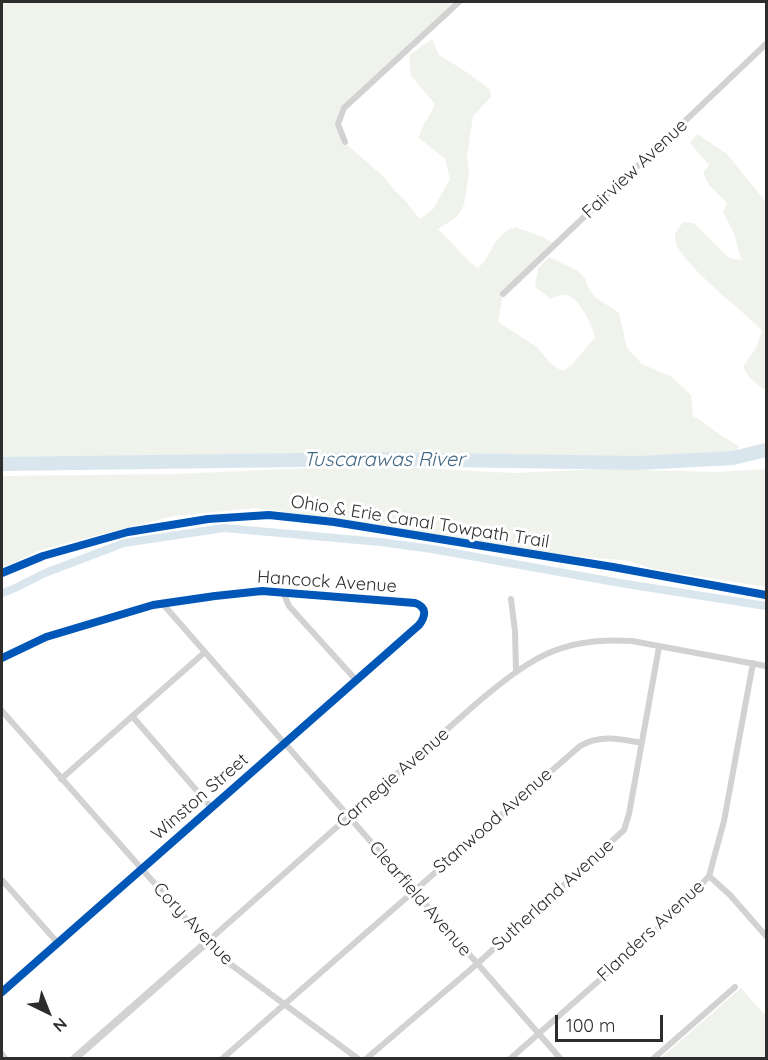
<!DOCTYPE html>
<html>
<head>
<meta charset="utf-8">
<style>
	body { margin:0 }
	#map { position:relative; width:768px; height:1060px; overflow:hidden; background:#fff; font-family:Quicksand,sans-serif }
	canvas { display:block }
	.frame { position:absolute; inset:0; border:3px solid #2d2d2d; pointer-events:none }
	.north { position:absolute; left:18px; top:982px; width:60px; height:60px; -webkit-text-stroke:4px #fff; paint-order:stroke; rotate:137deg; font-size:16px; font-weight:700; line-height:24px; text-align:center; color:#2d2d2d }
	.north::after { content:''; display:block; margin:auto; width:21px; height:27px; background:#2d2d2d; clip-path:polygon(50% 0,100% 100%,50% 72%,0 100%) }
	.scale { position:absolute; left:555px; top:1015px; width:108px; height:27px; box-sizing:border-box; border:3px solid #2d2d2d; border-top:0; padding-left:8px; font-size:18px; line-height:21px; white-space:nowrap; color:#2d2d2d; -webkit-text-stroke:4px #fff; paint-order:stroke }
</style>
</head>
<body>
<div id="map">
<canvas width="768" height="1060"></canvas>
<div class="frame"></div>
<div class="north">N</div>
<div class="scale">100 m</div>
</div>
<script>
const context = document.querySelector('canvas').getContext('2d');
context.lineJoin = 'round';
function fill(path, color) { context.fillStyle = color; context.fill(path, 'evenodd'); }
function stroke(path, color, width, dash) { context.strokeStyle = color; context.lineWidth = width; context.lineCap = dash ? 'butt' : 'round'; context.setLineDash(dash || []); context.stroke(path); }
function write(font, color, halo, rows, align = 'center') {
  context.font = font + ' Quicksand,sans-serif'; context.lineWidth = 6; context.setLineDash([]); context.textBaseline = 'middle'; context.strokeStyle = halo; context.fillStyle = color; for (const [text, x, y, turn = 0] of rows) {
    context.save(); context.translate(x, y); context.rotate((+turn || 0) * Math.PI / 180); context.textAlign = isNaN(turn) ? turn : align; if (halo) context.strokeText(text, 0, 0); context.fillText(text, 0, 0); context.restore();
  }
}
const green = new Path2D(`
	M2,2H459L348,104L338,125L344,142L384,177L396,192L403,198L420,219L433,209L450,179L445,159L419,138C422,123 430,117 435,104L411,76L409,55L432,39L439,55L465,71L490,89L491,97L473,116L467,158L469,173L464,205L457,217L438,229L471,263L478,268C495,252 491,236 515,227L541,236L555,244L503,294L498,322L537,347L551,364L562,371L572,365L595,337C592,325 579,296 565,295C561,294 555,297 551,299L535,287L538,268L549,257L578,271L585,278L588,287L595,297L619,313L627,348L642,364L672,377L691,395L693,416C710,426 722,438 739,446L733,458L379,459L2,464Z
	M697,134L727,154L766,202V388L763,389L749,377L743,367L756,348L762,330C744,312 677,261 675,239C674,232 680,227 683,222L694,223L729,258L741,260L734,233L723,212L727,203L709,185L703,173L709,165L690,143Z
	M333,467L416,468L514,473L603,469L716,472L766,469V587L653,569L630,561L529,552L345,520L256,508L174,516L40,550L2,568V476L175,474Z
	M741,988L766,1016V1058H661Z`);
const canal = new Path2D(`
	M2,593L13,589L45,573L124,543L224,528L380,542L432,549L620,583L766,606`);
const river = new Path2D(`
	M2,464L379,459L639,463L733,458L766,450`);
const minor = new Path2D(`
	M345,142L338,124L344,108L459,2
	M503,294L766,44
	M283,592L289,606L356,680
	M511,599L515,631L516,671
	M162,603L560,1058
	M2,658L46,637L153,605L215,596L262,591L415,603C427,607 426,616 419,625L2,992
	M2,711L218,955L357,1058
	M132,716L211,807
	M61,779L205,652
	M709,876L730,895L766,936
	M2,880L57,942
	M207,942L478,702C530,659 560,636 632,641L766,666
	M2,1054L5,1058
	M223,1058L580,746C600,734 621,739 642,743
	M367,1058L477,964L624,830L629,814L659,647
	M511,1058L678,911L709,876L724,821L753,663
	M654,1058L735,987`);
const tertiary = new Path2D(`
	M75,1058L207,942`);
const cycleway = new Path2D(`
	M2,573L43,556L128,532L208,519L269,515L334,522L613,567L766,595
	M2,658L46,637L153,605L215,596L262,591L415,603C427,607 426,616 419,625L2,992`);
const streetNames = [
	["Fairview Avenue",635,169,-43],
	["Ohio & Erie Canal Towpath Trail",420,522,9],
	["Hancock Avenue",327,582,4],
	["Carnegie Avenue",393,778,-41],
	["Winston Street",200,797,-41],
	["Stanwood Avenue",493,821,-41],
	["Sutherland Avenue",553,895,-42],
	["Clearfield Avenue",420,899,49],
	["Cory Avenue",193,924,46],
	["Flanders Avenue",651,931,-43]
];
const waterNames = [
	["Tuscarawas River",384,460]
];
fill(green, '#f0f3ec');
stroke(canal, '#dae6ee', 8);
stroke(river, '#dae6ee', 14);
stroke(minor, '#d2d2d2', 6);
stroke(tertiary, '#d2d2d2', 8);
stroke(cycleway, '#0057b8', 8);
write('18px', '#2d2d2d', '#fff', streetNames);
write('italic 20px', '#456a86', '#fff', waterNames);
</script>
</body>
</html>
